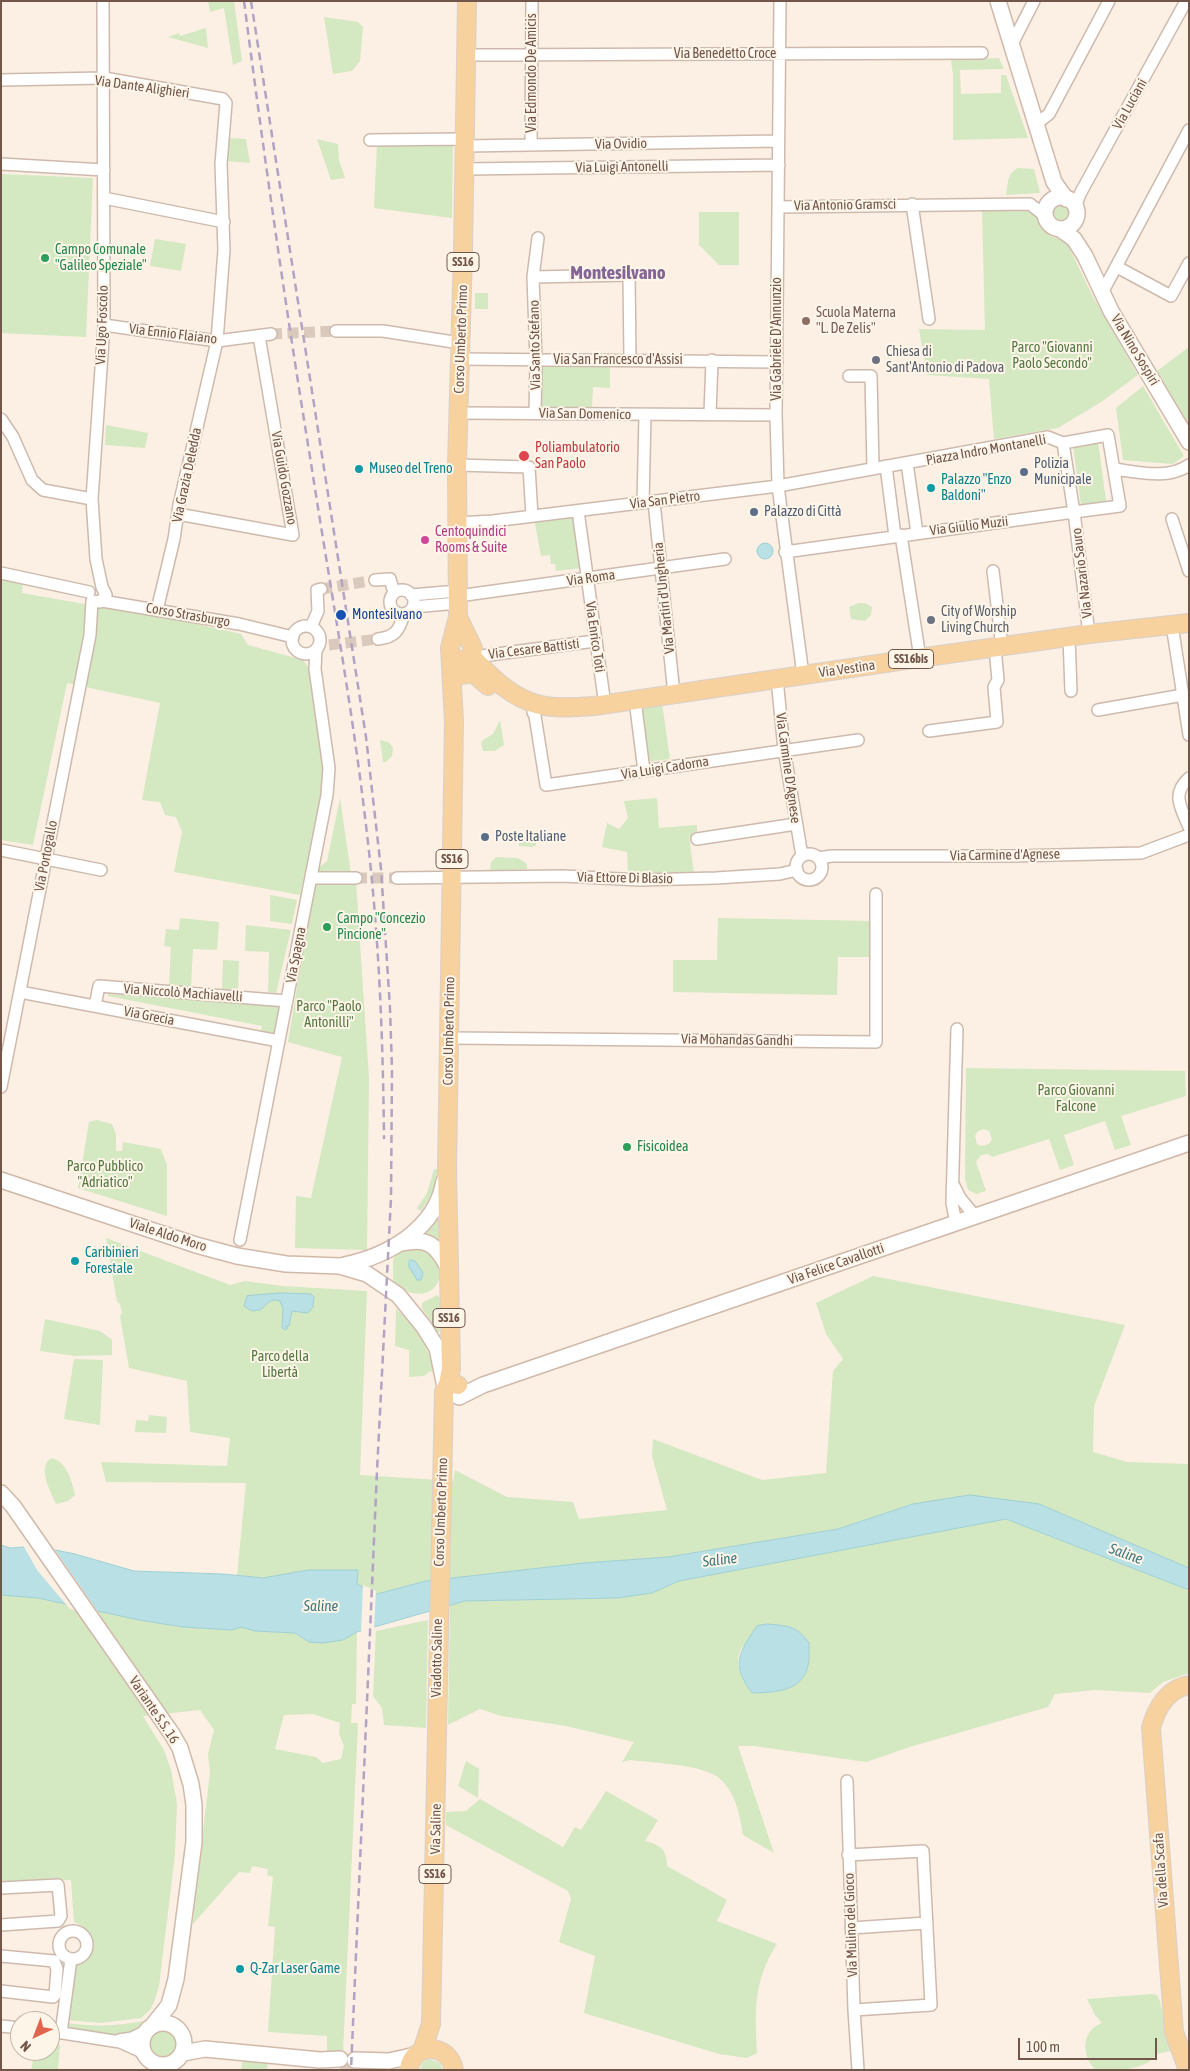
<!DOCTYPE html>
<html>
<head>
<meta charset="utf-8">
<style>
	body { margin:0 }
	#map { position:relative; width:1190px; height:2071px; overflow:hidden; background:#fbf0e3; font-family:"Asap Condensed",sans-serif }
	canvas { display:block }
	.frame { position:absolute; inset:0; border:2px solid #72564a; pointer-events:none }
	.north { position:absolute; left:10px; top:2011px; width:50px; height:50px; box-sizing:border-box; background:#fef5e9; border:1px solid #c6b5a9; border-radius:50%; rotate:223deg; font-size:14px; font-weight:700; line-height:20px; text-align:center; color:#72564a }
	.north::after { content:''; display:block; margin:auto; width:18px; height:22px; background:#e0654d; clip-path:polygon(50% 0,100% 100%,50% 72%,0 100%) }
	.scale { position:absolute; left:1018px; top:2038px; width:139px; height:22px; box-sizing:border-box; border:2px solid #72564a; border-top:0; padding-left:6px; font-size:15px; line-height:18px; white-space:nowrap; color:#72564a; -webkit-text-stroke:4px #fef5e9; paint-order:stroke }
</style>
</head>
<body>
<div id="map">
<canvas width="1190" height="2071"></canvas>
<div class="frame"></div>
<div class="north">N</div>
<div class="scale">100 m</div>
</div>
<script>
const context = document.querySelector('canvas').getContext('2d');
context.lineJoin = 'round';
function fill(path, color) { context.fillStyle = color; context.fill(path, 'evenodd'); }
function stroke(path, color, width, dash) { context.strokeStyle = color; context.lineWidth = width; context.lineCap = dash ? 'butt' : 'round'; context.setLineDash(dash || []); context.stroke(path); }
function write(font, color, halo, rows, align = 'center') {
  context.font = font + ' "Asap Condensed",sans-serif'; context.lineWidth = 4; context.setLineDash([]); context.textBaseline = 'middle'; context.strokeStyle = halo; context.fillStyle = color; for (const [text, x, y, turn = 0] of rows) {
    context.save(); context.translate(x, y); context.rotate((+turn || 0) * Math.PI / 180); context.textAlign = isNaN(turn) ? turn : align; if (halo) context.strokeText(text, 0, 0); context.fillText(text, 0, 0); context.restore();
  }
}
const green = new Path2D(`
	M208,1H234L242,61L233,65L224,8L210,12Z
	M324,17L358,22L363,27L360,61L352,71L333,74Z
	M206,28L208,48L168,37L179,33L180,36Z
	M999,58L1004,69L960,70L961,94L1001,93V75H1006L1028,138L953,140V75L951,60Z
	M227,138L246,139L250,163L226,161Z
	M317,139L338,144L339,160L345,178L331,180Z
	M453,144L452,218L374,208L377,145Z
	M1018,168L1034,169L1040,193L1006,195C1008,184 1007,173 1018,168Z
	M1,174L93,178L86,337L1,333Z
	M1052 214a9 9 0 1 1 18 0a9 9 0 1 1-18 0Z
	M1026,210L1036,213L1045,229L1050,233L1049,236L1060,239L1061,236L1067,243L1092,295L1138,375L1101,402L1058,428L994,439L989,379L927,375L919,329L985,330L982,211Z
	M699,212H739V265H719L699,245Z
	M155,239L186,244L181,271L150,266Z
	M475,293H488V309H475Z
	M1189,347V423H1188L1157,371Z
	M538,363L610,364V388L593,387L592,407H538Z
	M1143,386L1184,456L1173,464L1123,460L1116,408Z
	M106,425L148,433L145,448L105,445Z
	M1098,441L1106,501L1081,505L1073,445Z
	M573,515L581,568L556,571L555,564H551L550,555L541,556L534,518Z
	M1,577L23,581L22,593L192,623L241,634L248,645L303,660L312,672L325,782L300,895L174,872L182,832L176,817L165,815L160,802L142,800L160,703L67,683L33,845L1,840Z
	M859,603H865L872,607L871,615L865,621L851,619L849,607Z
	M662,703L670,759L645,762L637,707Z
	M500,720L504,745L495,751H483L481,743L483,740L493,734Z
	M380,740L388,742L393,747L392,756L386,762H383Z
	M340,798L351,874H320L317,872L318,868L327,861Z
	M657,798L659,828L697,825V836L689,837L694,873L628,874L627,852L602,847L607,823L619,829L628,818L624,801Z
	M524,834H529L536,839V845L533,847L519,846V838Z
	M496,857L518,858L527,864V869L490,871L491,862Z
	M356,882L369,1078L367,1250L295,1248L296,1196L311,1198L342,1057L288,1042L314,883Z
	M270,895L297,900L292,924L270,921Z
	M180,918L219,922L217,950L193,949L191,987L169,985L171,947L164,946L166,929L179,930Z
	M718,918L870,921L869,957H838L837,995L673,992V960H717Z
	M246,925L291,930L276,993L268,992L269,952L245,951Z
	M223,960L239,961L238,990L222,989Z
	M108,994L283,1004L276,1032L272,1035H260L262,1026L108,996Z
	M966,1068L1185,1071L1186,1096L1121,1116L1131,1145L1115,1150L1105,1121L1064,1135L1074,1165L1060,1170L1049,1139L992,1157L988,1154L981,1155L976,1162L986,1191L976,1194L968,1190L965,1179ZM983,1129L989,1131L992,1139L989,1144L981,1146L977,1144L975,1136L978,1131Z
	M97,1120L112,1124L116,1134V1151H122L123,1142L161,1149L167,1165V1216L78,1188L89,1122Z
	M434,1169L440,1170C437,1185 430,1198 421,1211L417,1208L427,1193Z
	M439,1211L443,1213L440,1245L423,1234Z
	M106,1238L230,1285L245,1281L283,1286L367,1291L360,1475L453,1481L455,1470L507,1497L573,1502L579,1519L667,1510L652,1456L653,1439L762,1480L826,1473L833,1371L843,1359L826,1334L816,1303L873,1276L1125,1325L1094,1406L1093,1452L1127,1462L1189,1464V1568L1039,1504H913L838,1529L668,1557L584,1563L426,1581L377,1594L357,1584L358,1570H308L263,1578L237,1576L246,1483L106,1482L101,1462L227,1466L230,1438L190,1432L187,1381L129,1368L120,1316L122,1313L120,1304L117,1302Z
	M420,1244L441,1263C441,1267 441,1272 440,1276C435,1301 404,1297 393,1280V1259L400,1249Z
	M437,1295L440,1298V1332H436L432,1322L422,1309V1303Z
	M396,1309C416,1327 428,1346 435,1372L430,1371L424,1376L409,1377V1350L395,1346Z
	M45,1319L100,1331L112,1340V1355L75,1356L40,1351Z
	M74,1359L103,1360L100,1425L64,1419Z
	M149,1415L167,1417L166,1433L135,1432L136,1420L148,1421Z
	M52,1458C67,1462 72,1481 75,1495L68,1501L56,1504C51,1493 36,1465 52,1458Z
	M1006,1519L1189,1590V1673L1163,1682L1150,1693L1095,1690L1055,1694L1048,1707L913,1746L866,1762L754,1746H738L774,1853L743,1835C740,1816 736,1793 720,1779C704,1764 653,1763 630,1760L622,1762L634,1742L566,1726L501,1716L480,1709L448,1725L450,1605L465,1601L617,1598L652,1593L678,1581ZM767,1624C787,1626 796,1625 809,1643C809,1652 810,1666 805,1674C795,1693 771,1692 752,1693C743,1681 733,1665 741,1649C745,1642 760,1630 767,1624Z
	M1,1595L38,1598L139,1620L183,1627L232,1630L241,1627L255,1631L295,1633L309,1642L343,1640L357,1632L356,1704H352L351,1723H358L343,2053L327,2052V2036L268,2032L275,1927L268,1926L273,1877L267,1875L268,1869L252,1866L250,1873L239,1872L193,1924L195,1885L199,1866L210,1773L208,1754L214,1730L200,1710L143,1716L164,1750L171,1770L177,1804L175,1855L159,1986L154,2002L150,2010L141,2018L101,2023L67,2020L74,1965C86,1964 92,1957 94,1946C92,1933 86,1926 74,1922L71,1880L1,1882ZM313,1714L340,1723L339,1734L344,1746L341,1759L323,1763L316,1757L275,1749L284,1715Z
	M428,1620L426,1728L384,1725L382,1708L373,1696L376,1631Z
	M466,1761L479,1769L478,1798L458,1786Z
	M606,1791L658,1820L645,1841C660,1845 667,1849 667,1866L727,1900L717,1921L777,1944C753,1981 755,2011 757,2053L747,2058L719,2054L584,2013L595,1956L559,1942L571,1899L568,1891L446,1825V1812L466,1811L480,1799L563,1847L575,1827L581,1830Z
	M1152,1994L1157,1995L1160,2001L1170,2051L1157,2054C1145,2071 1119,2070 1096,2070C1081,2057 1081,2030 1102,2023L1095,2015L1087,1999Z
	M149,2020L142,2030L120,2036L66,2030L67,2023C95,2027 121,2026 149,2020Z
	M147 2043a17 17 0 1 1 34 0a17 17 0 1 1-34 0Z
	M50,2044L60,2045L58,2070H31L35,2051H50Z
	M243,2058L268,2061L267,2070H241Z
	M429,2059L440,2063L443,2070H420L422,2063Z`);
const water = new Path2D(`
	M757 551a8 8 0 1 1 16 0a8 8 0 1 1-16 0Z
	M411,1260L415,1261L423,1273L421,1280H417L409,1267V1261Z
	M281,1293L311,1294L314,1297L313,1307L308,1313L292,1311L289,1326H285L288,1328L286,1330L282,1328L283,1309L280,1301C270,1297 266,1306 260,1310L252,1311L244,1306L247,1296Z
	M970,1495L1039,1504L1189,1568V1590L1006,1519L679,1581L652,1593L617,1598L465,1601L357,1632L343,1640L323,1643L309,1642L295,1633L255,1631L241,1627L232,1630L183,1627L139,1620L38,1598L1,1595V1545L10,1548L36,1546L75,1554L134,1571L223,1574L263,1578L308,1570H358L357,1584L377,1594L426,1581L584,1563L668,1557L838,1529L913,1504Z
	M767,1624C788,1626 796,1625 809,1643C809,1652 810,1666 805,1674C795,1693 771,1692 752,1693C731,1665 738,1653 757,1626Z`);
const pier = new Path2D(`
	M37,1544L53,1547L101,1616L70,1609L37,1570L23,1545Z
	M363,1585L376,1591L374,1629L361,1634Z`);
const streetTunnel = new Path2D(`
	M271,334L336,331
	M321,589L375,580
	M329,645L378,639
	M356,878H397`);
const secondaryTunnel = new Path2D(`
	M340,2067L355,2068`);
const street = new Path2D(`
	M780,1L776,415L778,486L803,675
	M1012,44L1034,1
	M467,55L982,53
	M1,80L104,78L223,99L226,103L221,164L224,250L217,341L179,505L174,539L157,610
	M1036,124L1049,114L1109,1
	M370,140L465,139
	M531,145L532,1
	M465,146L778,141
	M1,164L104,170
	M465,169L779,165
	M104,198L224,222
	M912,204L929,319
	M778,207L1030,204L1045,216
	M1075,208L1080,194L1186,1
	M1117,267L1171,296L1189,263
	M533,277L629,275L630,360
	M1102,293L1189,130
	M104,325L217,341L271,334
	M336,331H383L460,343
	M460,359L777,362
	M849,376H871L873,468
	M459,413L776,415
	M535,413L536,360L533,277L538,238
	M710,414L712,360
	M1,419L13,437L32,480L43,490L92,499
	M907,463L917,533
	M457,465L529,467L532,516
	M886,466L895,536
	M1114,469C1139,472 1167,480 1189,465
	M654,502L674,694
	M643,503L645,415
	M578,511L605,705
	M178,514L293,535L259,336
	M1172,519L1189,571
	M457,523L493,521L778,486L1048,437L1063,443L1108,435L1120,506L1074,512L1063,443
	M901,535L920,658
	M785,552L1074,512L1089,634
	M993,571L1002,647
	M1,573L89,592
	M375,580L390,579L394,593
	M390 602a12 12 0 1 1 24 0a12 12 0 1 1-24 0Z
	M411,595L458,591
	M458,596L725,559
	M92,601L100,602L106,595L102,587L96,559L92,499L104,325L103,1
	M102,601L239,624L293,637
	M413,607L458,603
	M1172,625L1189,735
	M292 640a14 14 0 1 1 28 0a14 14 0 1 1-28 0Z
	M311,627L318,611L317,590L321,589
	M1069,637L1071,691
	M378,639C395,637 399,631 404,614
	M472,653L482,656L595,641
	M777,679L784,749L802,856
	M635,700L644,771
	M1098,710L1183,695
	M533,712L535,716L546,785L858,740
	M929,731L997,722L994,687L998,680L995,648
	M1189,778C1171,794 1181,808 1189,827
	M697,839L796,824
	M1,850L101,870
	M796 867a13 13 0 1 1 26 0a13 13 0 1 1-26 0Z
	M818,858L832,856H1013L1141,853L1189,835
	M311,878H356
	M397,878L563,876L640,880L716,878L780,874L797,870
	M20,992L279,1041
	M95,1006L99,986L287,1001
	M449,1038L876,1042V894
	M1,1087L90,635L92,601
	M954,1186L960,1198L975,1216
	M956,1223L952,1203L957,1029
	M240,1240L327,795L329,768L315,669L316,650
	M847,1781L854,2010L858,2070
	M848,1855L923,1851L931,2005L854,2010
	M1,1888L58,1885L61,1916L58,1921L1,1925
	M851,1928L926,1923
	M59 1945a14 14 0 1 1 28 0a14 14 0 1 1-28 0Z
	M1,1956L54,1961L57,1969L55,1995L53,1997L1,1991
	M1,2026L20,2028
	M50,2031L120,2042L144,2053
	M61,2033L71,1959
	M119,2040L132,2038L146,2031
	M153,2063L157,2070
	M169,2070L174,2063`);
const secondary = new Path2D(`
	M998,1L1054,182L1066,199
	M1045 213a16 16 0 1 1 32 0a16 16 0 1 1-32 0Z
	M1060,229L1074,239L1085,256L1111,311L1189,442
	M1,1180L196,1245L237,1256L286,1264L340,1266L367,1274L398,1295L424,1327L437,1348L445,1387
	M402,1243C428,1237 436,1245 448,1267
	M344,1265C388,1256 436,1229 444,1181
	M459,1397L483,1385L1189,1143
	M1,1493L13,1506L172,1734L180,1748L191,1784L194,1805V1842L176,1979L169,2005L153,2025
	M142 2044a21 21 0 1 1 42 0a21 21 0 1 1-42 0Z
	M183,2053L205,2049L320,2060L340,2059
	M355,2060L389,2061L416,2055`);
const primary = new Path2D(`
	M458,617L473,648L471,656L463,660
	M471,656C490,676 511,698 540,705C557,709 576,707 594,706L912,659L1089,634L1189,623
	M462,675L473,673L488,686
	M448,1384L451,1369L447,1168L454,722L450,648L458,617L457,465L463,251L467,1
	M422,2051L431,2024C437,1813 438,1603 444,1392L448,1384L453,1383L458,1385
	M409,2070C412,2042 449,2042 454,2070
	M1188,2070L1174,2032L1151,1728C1156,1709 1167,1689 1189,1685`);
const rail = new Path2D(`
	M244,1C264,156 286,310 311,463C330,587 353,710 367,834C379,936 383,1037 384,1139
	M251,1L366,737L381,869L390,1008L392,1069L391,1198L377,1471L351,2070`);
const markers = [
	[45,258,5,"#2e9e5b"],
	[806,321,5,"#8d6e63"],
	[876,360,5,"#6b7280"],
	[524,456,6,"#e0444e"],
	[359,469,5,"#0f9aa8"],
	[1024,472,5,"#5c6f8a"],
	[931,488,5,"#0f9aa8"],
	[754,512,5,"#5c6f8a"],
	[425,540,5,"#d1479c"],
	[341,615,6,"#1a4fb4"],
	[931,620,5,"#6b7280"],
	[485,837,5,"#5c6f8a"],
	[327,927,5,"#2e9e5b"],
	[627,1147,5,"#2e9e5b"],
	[75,1261,5,"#0f9aa8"],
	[240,1969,5,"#0f9aa8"]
];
const shields = [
	[463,262,32],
	[911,659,45],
	[452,859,32],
	[449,1318,32],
	[435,1874,32]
];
const shieldNames = [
	["SS16",463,262],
	["SS16bis",911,659],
	["SS16",452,859],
	["SS16",449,1318],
	["SS16",435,1874]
];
const streetNames = [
	["Via Benedetto Croce",725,54],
	["Via Edmondo De Amicis",532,73,-90],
	["Via Dante Alighieri",142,87,8],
	["Via Luciani",1130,104,-61],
	["Via Ovidio",621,144,-1],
	["Via Luigi Antonelli",622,167,-1],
	["Via Antonio Gramsci",845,205,-1],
	["Via Ugo Foscolo",102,325,-88],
	["Via Ennio Flaiano",173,334,7],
	["Corso Umberto Primo",461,339,-88],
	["Via Gabriele D'Annunzio",777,339,-90],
	["Via Santo Stefano",535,345,-91],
	["Via Nino Sospiri",1135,350,59],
	["Via San Francesco d'Assisi",618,360],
	["Via San Domenico",585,414,1],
	["Piazza Indro Montanelli",986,450,-10],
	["Via Grazia Deledda",187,475,-78],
	["Via Guido Gozzano",284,478,80],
	["Via San Pietro",665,500,-7],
	["Via Giulio Muzii",969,526,-7],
	["Via Nazario Sauro",1082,573,-97],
	["Via Roma",591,578,-8],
	["Via Martiri d'Ungheria",664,598,-96],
	["Corso Strasburgo",188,615,10],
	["Via Enrico Toti",595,637,82],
	["Via Cesare Battisti",534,649,-7],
	["Via Vestina",847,669,-8],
	["Via Luigi Cadorna",665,768,-9],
	["Via Carmine D'Agnese",788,768,82],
	["Via Carmine d'Agnese",1005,855,-1],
	["Via Portogallo",46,856,-79],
	["Via Ettore Di Blasio",625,878,1],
	["Via Spagna",296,955,-79],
	["Via Niccolò Machiavelli",183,993,4],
	["Via Grecia",149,1016,11],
	["Corso Umberto Primo",449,1031,-89],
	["Via Mohandas Gandhi",737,1040,1],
	["Viale Aldo Moro",168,1235,18],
	["Via Felice Cavallotti",836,1264,-19],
	["Corso Umberto Primo",441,1512,-88],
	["Viadotto Saline",437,1658,-89],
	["Variante S.S. 16",154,1710,56],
	["Via Saline",436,1829,-89],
	["Via della Scafa",1161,1870,-94],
	["Via Mulino del Gioco",851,1925,-92]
];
const leisureNames = [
	["Campo Comunale",55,250],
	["\"Galileo Speziale\"",55,266],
	["Campo \"Concezio",337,919],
	["Pincione\"",337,935],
	["Fisicoidea",637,1147]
];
const educationNames = [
	["Scuola Materna",816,313],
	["\"L. De Zelis\"",816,329]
];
const parkNames = [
	["Parco \"Giovanni",1052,348],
	["Paolo Secondo\"",1052,364],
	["Parco \"Paolo",329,1007],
	["Antonilli\"",329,1023],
	["Parco Giovanni",1076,1091],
	["Falcone",1076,1107],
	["Parco Pubblico",105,1167],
	["\"Adriatico\"",105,1183],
	["Parco della",280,1357],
	["Libertà",280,1373]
];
const worshipNames = [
	["Chiesa di",886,352],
	["Sant'Antonio di Padova",886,368],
	["City of Worship",941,612],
	["Living Church",941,628]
];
const healthNames = [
	["Poliambulatorio",535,448],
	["San Paolo",535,464]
];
const serviceNames = [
	["Polizia",1034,464],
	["Municipale",1034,480],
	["Palazzo di Città",764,512],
	["Poste Italiane",495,837]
];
const cultureNames = [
	["Museo del Treno",369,469],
	["Palazzo \"Enzo",941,480],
	["Baldoni\"",941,496],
	["Caribinieri",85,1253],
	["Forestale",85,1269],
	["Q-Zar Laser Game",250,1969]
];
const hotelNames = [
	["Centoquindici",435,532],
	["Rooms & Suite",435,548]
];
const transitNames = [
	["Montesilvano",352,615]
];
const waterNames = [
	["Saline",1126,1554,20],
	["Saline",720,1560,-7],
	["Saline",321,1606]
];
const districtNames = [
	["Montesilvano",618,273]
];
fill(green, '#d4e8c2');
fill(water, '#b9e0e4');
stroke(water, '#9fd0d5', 1);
fill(pier, '#fbf0e3');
stroke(streetTunnel, '#d9cabd', 11, [11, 5.5]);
stroke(secondaryTunnel, '#d9cabd', 15, [15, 8]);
stroke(street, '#cebaad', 14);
stroke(secondary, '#d1b9aa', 18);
stroke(primary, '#d8d0cc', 20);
stroke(street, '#fff', 11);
stroke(secondary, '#fff', 15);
stroke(primary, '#f7d19e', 18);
stroke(rail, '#b2a2c4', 2.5, [8, 5]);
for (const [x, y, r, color] of markers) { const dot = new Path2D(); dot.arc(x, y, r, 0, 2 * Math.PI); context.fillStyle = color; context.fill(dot); stroke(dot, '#fef5e9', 2); }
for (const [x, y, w] of shields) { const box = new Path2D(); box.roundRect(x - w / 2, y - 9.5, w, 19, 4); context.fillStyle = '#fef5e9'; context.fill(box); stroke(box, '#72564a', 1); }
write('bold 12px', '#72564a', null, shieldNames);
write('14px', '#72564a', '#fef5e9', streetNames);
write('14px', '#27864d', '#fef5e9', leisureNames, 'left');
write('14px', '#785e54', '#fef5e9', educationNames, 'left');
write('14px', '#557842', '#fef5e9', parkNames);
write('14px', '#5b616d', '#fef5e9', worshipNames, 'left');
write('14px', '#be3a42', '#fef5e9', healthNames, 'left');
write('14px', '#4e5e75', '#fef5e9', serviceNames, 'left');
write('14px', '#0d838f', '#fef5e9', cultureNames, 'left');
write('14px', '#b23c85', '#fef5e9', hotelNames, 'left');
write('14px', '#164399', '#fef5e9', transitNames, 'left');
write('italic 15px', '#42777e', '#fef5e9', waterNames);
write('bold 19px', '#836695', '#fef5e9', districtNames);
</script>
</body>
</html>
